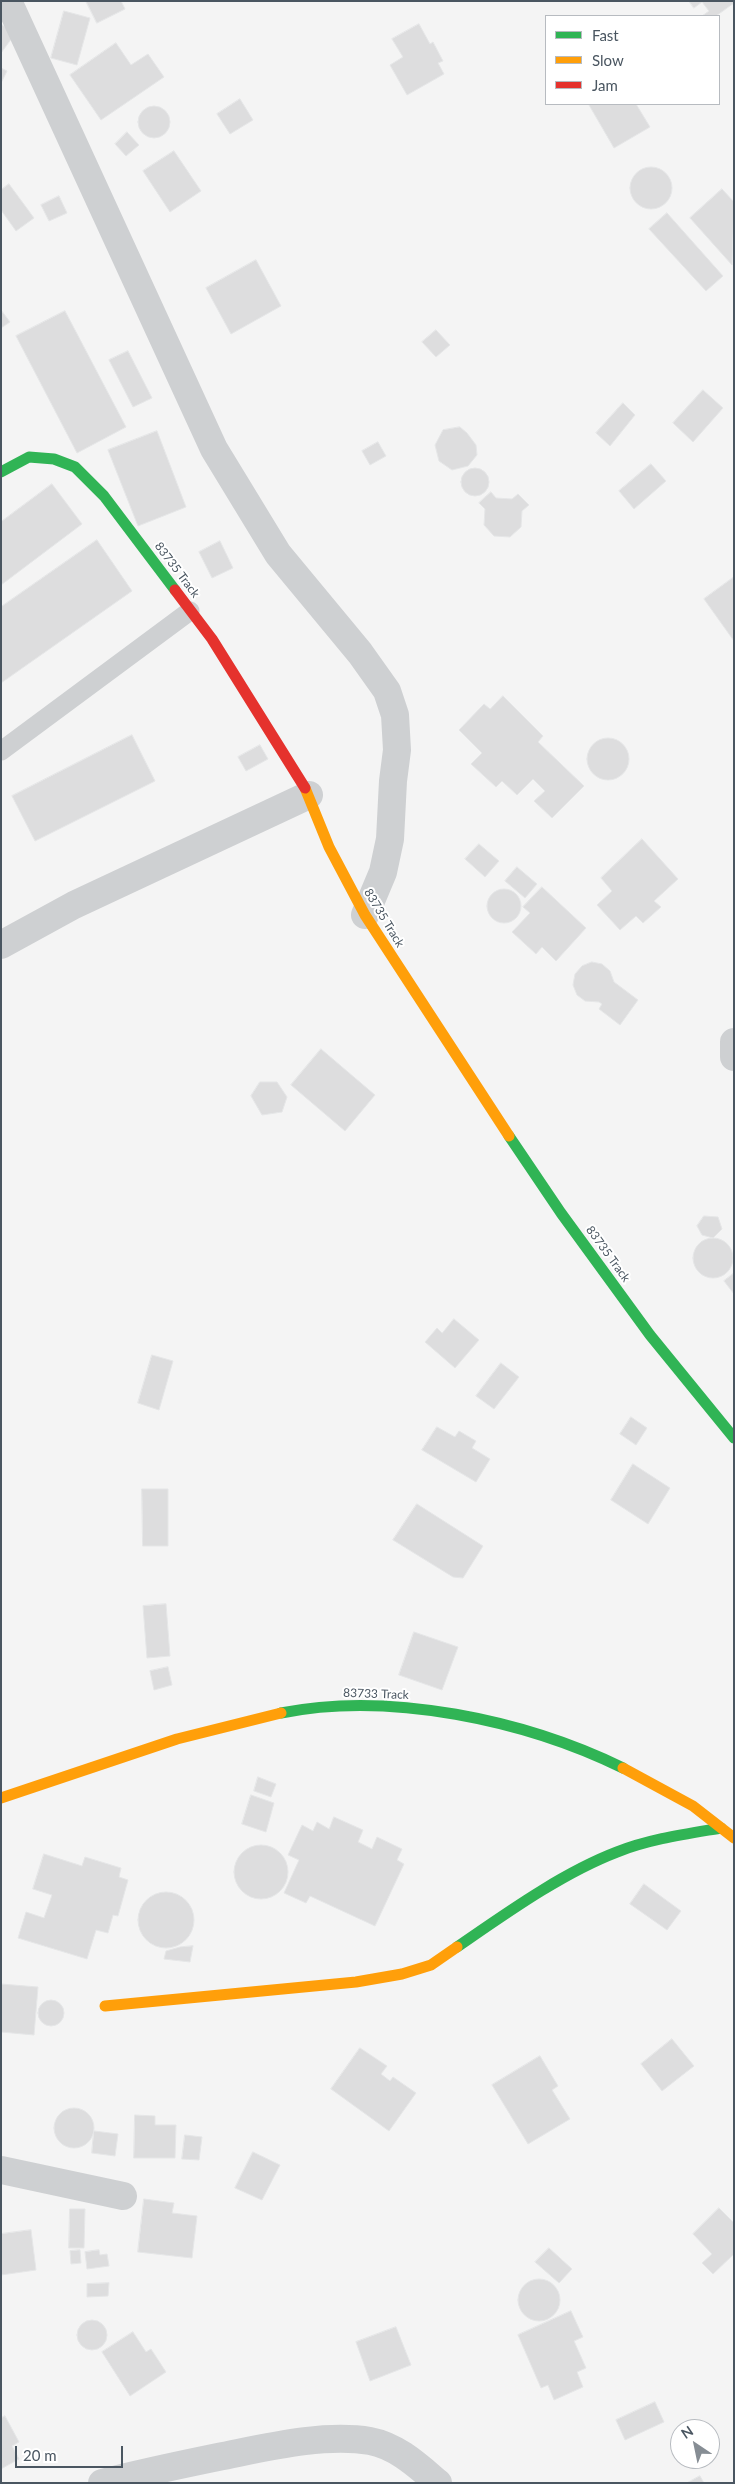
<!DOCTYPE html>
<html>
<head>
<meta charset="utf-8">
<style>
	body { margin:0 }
	#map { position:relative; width:735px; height:2484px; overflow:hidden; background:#f4f4f4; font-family:Lato,sans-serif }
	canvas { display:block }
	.frame { position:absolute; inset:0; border:2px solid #4a5661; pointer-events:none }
	.legend { position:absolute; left:545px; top:15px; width:175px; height:90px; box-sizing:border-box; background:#fff; border:1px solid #b7bbc0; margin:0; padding:6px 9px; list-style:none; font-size:15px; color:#4a5661 }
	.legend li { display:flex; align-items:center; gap:10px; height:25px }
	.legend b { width:25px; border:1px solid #b7bbc0 }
	.north { position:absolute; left:670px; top:2419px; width:50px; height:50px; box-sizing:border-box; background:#fff; border:1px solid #b7bbc0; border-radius:50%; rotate:326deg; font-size:14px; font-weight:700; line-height:20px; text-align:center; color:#4a5661 }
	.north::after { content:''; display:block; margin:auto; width:18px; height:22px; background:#868d94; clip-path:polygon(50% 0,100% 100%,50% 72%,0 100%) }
	.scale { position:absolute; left:15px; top:2446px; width:108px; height:22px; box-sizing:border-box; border:2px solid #4a5661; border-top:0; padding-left:6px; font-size:15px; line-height:18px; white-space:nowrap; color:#4a5661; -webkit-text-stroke:4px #fff; paint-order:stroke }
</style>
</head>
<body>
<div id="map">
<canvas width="735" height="2484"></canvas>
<div class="frame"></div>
<ul class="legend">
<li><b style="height:6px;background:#30b455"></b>Fast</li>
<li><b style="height:6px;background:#ff9f0a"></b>Slow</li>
<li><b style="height:6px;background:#e5322d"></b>Jam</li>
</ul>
<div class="north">N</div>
<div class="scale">20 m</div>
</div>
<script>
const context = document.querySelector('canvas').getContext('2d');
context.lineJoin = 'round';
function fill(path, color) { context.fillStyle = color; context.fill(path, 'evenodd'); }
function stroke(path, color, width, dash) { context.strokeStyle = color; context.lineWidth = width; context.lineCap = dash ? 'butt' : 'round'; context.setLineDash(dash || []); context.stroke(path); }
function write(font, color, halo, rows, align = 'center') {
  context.font = font + ' Lato,sans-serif'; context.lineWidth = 4; context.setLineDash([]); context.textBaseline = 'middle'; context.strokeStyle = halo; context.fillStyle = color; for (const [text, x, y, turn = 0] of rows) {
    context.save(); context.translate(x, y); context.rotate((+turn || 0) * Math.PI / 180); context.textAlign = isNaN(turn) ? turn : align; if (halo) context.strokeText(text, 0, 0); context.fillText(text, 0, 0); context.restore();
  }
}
const building = new Path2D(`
	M86,1H121L125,9L97,23Z
	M689,1H734V3L716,16H702L709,11L702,2L694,8Z
	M64,11L90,18L77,65L51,58Z
	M1,24L15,34L1,53Z
	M419,24L430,44L433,42L443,61L438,63L444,74L407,95L390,65L403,57L392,39Z
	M116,43L131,65L148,54L164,77L101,120L70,75Z
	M1,68L7,71L1,83Z
	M240,99L253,120L230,134L217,114Z
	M590,104H636L650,127L614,148L589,105Z
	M138 122a16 16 0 1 1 32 0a16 16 0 1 1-32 0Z
	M127,132L139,145L126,156L115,144Z
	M174,151L201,191L170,212L143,171Z
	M630 188a21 21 0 1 1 42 0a21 21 0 1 1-42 0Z
	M9,184L34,218L16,231L1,210V190Z
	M722,189L734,202L732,265L690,218Z
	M59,196L67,213L49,221L41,205Z
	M667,213L723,276L706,291L649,229Z
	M256,260L281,306L231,334L206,288Z
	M1,310L10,322L1,328Z
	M65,311L126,427L77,453L16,336Z
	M436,330L450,345L436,357L422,342Z
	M128,351L152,398L133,407L109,360Z
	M703,390L723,408L693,442L673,423Z
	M623,403L635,415L610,446L596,433Z
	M460,427L467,433L476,445L477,455L468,466L452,470L439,461L435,445L443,430Z
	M157,431L186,507L138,526L108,450Z
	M378,442L386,456L370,465L362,451Z
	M651,464L666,481L634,509L619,491Z
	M461 482a14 14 0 1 1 28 0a14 14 0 1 1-28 0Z
	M52,484L82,524L1,585V522Z
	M491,492L496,498L512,499L518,494L529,505L522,511L521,527L510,537L494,536L484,525L485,509L479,503Z
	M97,540L132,591L1,683V607Z
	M220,541L233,568L212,578L199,552Z
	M734,577V641L704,599Z
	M503,696L543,736L538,742L584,786L552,818L534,801L545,791L533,779L517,795L502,781L496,787L471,764L482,753L459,730L484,704L490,709Z
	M132,735L155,781L35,841L12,796Z
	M587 759a21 21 0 1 1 42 0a21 21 0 1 1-42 0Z
	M260,745L268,759L246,771L238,757Z
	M642,839L678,879L654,901L661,907L643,923L636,916L620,930L597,905L612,891L601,878Z
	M479,844L499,861L485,877L465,859Z
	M517,867L537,884L525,898L505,881Z
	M542,887L586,928L556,961L542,947L536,954L512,932L530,913L523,907Z
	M487 906a17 17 0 1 1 34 0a17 17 0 1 1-34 0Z
	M592,962L602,964L610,971L614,982L638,1000L620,1025L599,1009L602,1004L599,1002L585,1001L577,995L573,985L575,974L582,966Z
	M321,1049L375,1095L345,1131L291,1085Z
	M260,1082H277L287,1097L282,1112L262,1115L251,1096Z
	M704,1216L718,1217L722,1229L713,1238L702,1235L697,1226Z
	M693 1258a20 20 0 1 1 40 0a20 20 0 1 1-40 0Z
	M734,1273V1294L724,1281Z
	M454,1319L479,1340L455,1368L425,1342L437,1328L442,1333Z
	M152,1355L173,1361L159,1410L138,1403Z
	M501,1363L519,1377L494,1409L476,1396Z
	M631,1417L647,1428L636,1445L620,1434Z
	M437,1427L455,1437L459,1431L476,1441L472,1448L490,1459L476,1482L422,1450Z
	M633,1464L670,1488L648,1524L611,1500Z
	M142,1489H168V1546H143Z
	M417,1504L483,1546L463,1578L453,1577L393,1540Z
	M166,1604L170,1656L147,1658L143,1606Z
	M414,1632L458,1647L442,1690L399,1675Z
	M168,1667L172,1685L154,1690L150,1671Z
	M258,1777L276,1784L271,1797L254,1791Z
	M251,1795L274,1803L266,1832L242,1824Z
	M334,1817L363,1830L358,1842L372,1849L377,1837L402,1849L397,1860L404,1864L375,1926L310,1896L306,1903L284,1893L299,1860L288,1855L302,1825L313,1831L317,1822L329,1829Z
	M234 1872a27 27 0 1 1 54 0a27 27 0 1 1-54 0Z
	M44,1854L82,1866L85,1857L121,1868L119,1877L128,1880L118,1916L113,1915L108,1933L96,1930L87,1959L18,1938L26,1912L44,1918L52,1895L33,1889Z
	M644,1884L681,1911L667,1930L630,1904Z
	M138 1920a28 28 0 1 1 56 0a28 28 0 1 1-56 0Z
	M193,1946L190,1962L164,1959L166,1951L180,1947Z
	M1,1984L38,1987L34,2035L1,2032Z
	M38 2013a13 13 0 1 1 26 0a13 13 0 1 1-26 0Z
	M672,2039L694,2066L662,2091L641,2064Z
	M360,2048L387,2066L381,2074L390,2081L393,2077L416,2093L389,2131L331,2089Z
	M540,2056L558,2086L552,2090L570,2119L528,2144L492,2085Z
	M54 2128a20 20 0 1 1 40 0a20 20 0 1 1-40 0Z
	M135,2115L155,2116V2125H176L175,2158H134Z
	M94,2131L118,2134L115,2156L92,2153Z
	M185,2135L202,2137L199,2160L182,2159Z
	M253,2152L280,2165L262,2200L235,2188Z
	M144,2199L174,2203L172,2213L197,2216L192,2258L138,2252Z
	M719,2208L734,2223V2254L713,2274L702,2263L712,2254L693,2234Z
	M70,2209H85L84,2248H69Z
	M31,2230L36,2270L1,2275V2234Z
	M549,2248L572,2269L559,2283L535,2262Z
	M80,2250L81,2263L71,2264L70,2251Z
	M99,2250L100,2255L107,2254L109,2266L87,2269L85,2252Z
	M518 2300a21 21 0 1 1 42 0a21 21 0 1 1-42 0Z
	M109,2283L108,2296L87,2297V2284Z
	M571,2311L583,2337L574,2341L586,2368L577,2372L583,2387L554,2400L548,2385L541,2388L518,2335Z
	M77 2335a15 15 0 1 1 30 0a15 15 0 1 1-30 0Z
	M396,2327L411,2365L370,2381L356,2342Z
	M133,2332L146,2352L151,2349L166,2372L130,2396L102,2352Z
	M655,2402L664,2422L625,2440L616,2420Z
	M5,2416L19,2442L12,2446L19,2459L1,2469V2418Z
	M700,2476L704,2483H687Z`);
const lane = new Path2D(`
	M1,751L190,611`);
const street = new Path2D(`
	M8,1L214,449L278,554L360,653L387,691L395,715L397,750L393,781L390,839L383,872L365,915
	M1,945L74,905L309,795
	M734,1042V1057
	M1,2170L123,2196
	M102,2483C141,2473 179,2465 218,2457C264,2448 323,2433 370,2441C397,2446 418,2466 438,2483`);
const fast = new Path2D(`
	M1,472L29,457L54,459L75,467L104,496L175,590
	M509,1136L561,1213L650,1335L734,1438
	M281,1713C389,1691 525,1720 623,1768
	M457,1947C505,1914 562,1873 617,1852C650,1839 686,1834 721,1828`);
const slow = new Path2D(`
	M305,788L329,847L365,915L509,1136
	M623,1768L693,1806L734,1838
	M1,1798L177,1739L281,1713
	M105,2006L356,1982L402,1974L431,1965L457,1947`);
const jam = new Path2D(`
	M175,590L212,639L305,788`);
const streetNames = [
	["83735 Track",177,570,53],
	["83735 Track",384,918,59],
	["83735 Track",608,1254,54],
	["83733 Track",376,1694,2]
];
fill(building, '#ddddde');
stroke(building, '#e5e6e7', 1);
stroke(lane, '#ced0d2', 19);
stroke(street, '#ced0d2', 28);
stroke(fast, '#30b455', 11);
stroke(slow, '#ff9f0a', 11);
stroke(jam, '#e5322d', 11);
write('12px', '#4a5661', '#fff', streetNames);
</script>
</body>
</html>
